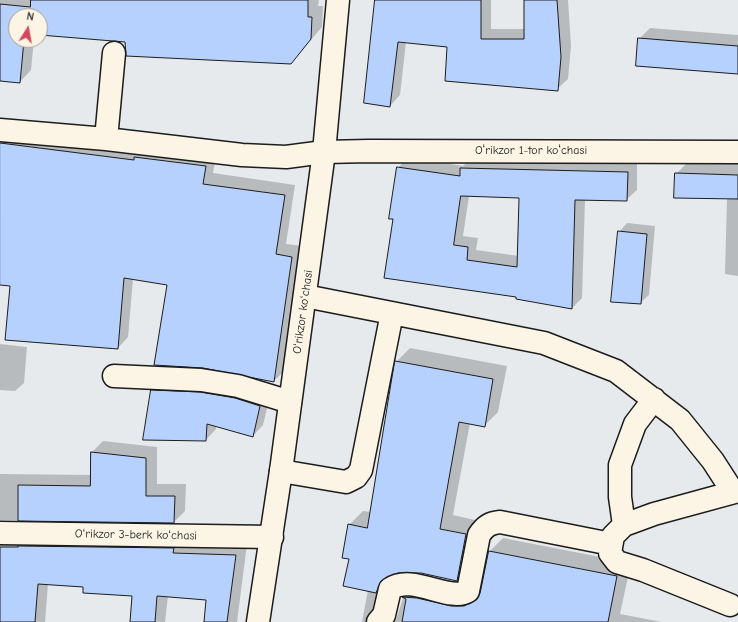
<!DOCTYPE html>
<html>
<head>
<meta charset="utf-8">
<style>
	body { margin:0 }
	#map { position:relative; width:738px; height:622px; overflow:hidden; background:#e7eaed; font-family:"Comic Neue",sans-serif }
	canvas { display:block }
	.north { position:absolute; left:8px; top:8px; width:40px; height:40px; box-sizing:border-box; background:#fcf5e5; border:1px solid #a29e95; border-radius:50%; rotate:11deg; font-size:11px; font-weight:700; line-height:16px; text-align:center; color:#1c1c1c }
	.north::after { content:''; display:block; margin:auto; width:14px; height:18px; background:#d1495b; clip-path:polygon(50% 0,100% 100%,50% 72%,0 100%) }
</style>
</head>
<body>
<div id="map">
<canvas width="738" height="622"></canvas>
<div class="north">N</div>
</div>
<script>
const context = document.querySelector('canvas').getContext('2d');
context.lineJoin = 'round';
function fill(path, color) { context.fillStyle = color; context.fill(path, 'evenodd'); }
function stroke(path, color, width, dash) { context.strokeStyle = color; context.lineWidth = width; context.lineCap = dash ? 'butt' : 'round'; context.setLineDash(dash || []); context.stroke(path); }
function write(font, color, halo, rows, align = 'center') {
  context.font = font + ' "Comic Neue",sans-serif'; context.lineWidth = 4; context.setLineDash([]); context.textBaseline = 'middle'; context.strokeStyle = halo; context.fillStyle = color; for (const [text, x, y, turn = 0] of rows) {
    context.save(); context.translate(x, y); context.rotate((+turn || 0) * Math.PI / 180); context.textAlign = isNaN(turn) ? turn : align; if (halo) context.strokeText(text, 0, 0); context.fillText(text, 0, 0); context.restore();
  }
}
const shadow = new Path2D(`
	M0,0H319L318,6H323L322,27L291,63L126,42L40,34V16H16V40H34L31,70L20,82L0,80Z
	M377,0H491V29H525V0H568L571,46L568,79L557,89L448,47L406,42L400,95L390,106Z
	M650,28L738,35V73L639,39Z
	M0,131L216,156L213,173L295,185L286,244L303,246L285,370L274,381L203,367L168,284L133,279L128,337L118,348L11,285L0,284Z
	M408,157L463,166L471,158L637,162V190L626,200L585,199L582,298L572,308L517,296L394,218L398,168ZM469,196L520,197L519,256L476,250L478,238L463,236Z
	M687,163L738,164V276L725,274L727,198L676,174Z
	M627,223L655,226L649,295L640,303L619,232Z
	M0,344L27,347L24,383L15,391L0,390Z
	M410,348L507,366L498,412L484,426L470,423L453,515L479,521L471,566L457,580L411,571L398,572L391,574L386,594L390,621L396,620L403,598L417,584L465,592L482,591L490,551L503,538L631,563L620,614L662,622H362L368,590L350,558L349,525L363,511L371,512L396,362Z
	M162,380L270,396L263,425L253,436L216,426V429L206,440L152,391Z
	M103,441L157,447V484H186L185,511L174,522L0,520V474L91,475L92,452Z
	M0,527L247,544L237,622H205L207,599L168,596L165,622H131L133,596L84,587L48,584L45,622H0Z`);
const building = new Path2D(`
	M31,0H308V17H312L311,39L291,64L126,56L125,42L40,35V16H16V40H24L20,83L0,81V4L30,7Z
	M375,0H481V39H524V0H557L561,57L558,91L445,81L447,47L398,42L390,107L364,103Z
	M638,38L738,46V74L636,66Z
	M0,143L134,160V157L206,166L203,184L285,195L276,254L292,257L274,382L203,368L154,365L167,285L124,278L118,349L5,340L10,286L0,285Z
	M397,167L460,176V168L628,172L627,201L575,200L572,309L516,299V297L384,278L393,219H389ZM461,196L519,198L517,267L467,260L468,247L454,245Z
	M675,173L738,175V199L674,198Z
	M618,231L647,234L641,304L611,302Z
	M395,361L493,379L485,427L459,422L440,529L466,534L457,581L421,573H398L381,581L376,593L343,586L349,559L342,558L348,524L367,528Z
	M151,390L200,392L235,398L260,406L253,437L207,424L206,441L143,440Z
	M91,452L146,458V496H175L174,523L18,521V485L90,486Z
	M18,546L174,548L173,553L236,555L227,622H204L206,600L157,596L155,622H130L132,596L83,593V587L38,584L35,622H0V547H18Z
	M489,551L617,576L608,622H402L406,599L402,597L417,598L451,606H464L477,599L480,593Z`);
const minor = new Path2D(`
	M0,130L106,139L242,155L286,157L324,152L369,151L738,152
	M106,139L114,53
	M305,296L544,343L616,371L680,420L713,461L733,492
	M114,376L201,380L238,386L290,402
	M281,471L346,482L356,477L361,470L392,313
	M624,525L620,497V465L635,424L654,399
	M0,533L272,537
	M730,605L643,570L617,562L610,553L613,536L624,525L654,514L738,491
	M378,622L384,615L390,589C412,573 450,603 468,591L479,535C485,526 490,523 500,522L611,544`);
const major = new Path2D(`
	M258,622L281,471L324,152L338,0`);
const streetNames = [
	["Oʻrikzor 1-tor koʻchasi",531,151],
	["Oʻrikzor koʻchasi",303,312,-82],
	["Oʻrikzor 3-berk koʻchasi",136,535,1]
];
fill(shadow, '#0003');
fill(building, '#b7d1ff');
stroke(building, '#1c1c1c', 1);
stroke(minor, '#1c1c1c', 25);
stroke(major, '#1c1c1c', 25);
stroke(minor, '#fcf5e5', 22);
stroke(major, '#fcf5e5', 22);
write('12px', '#1c1c1c', '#fcf5e5', streetNames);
</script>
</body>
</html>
